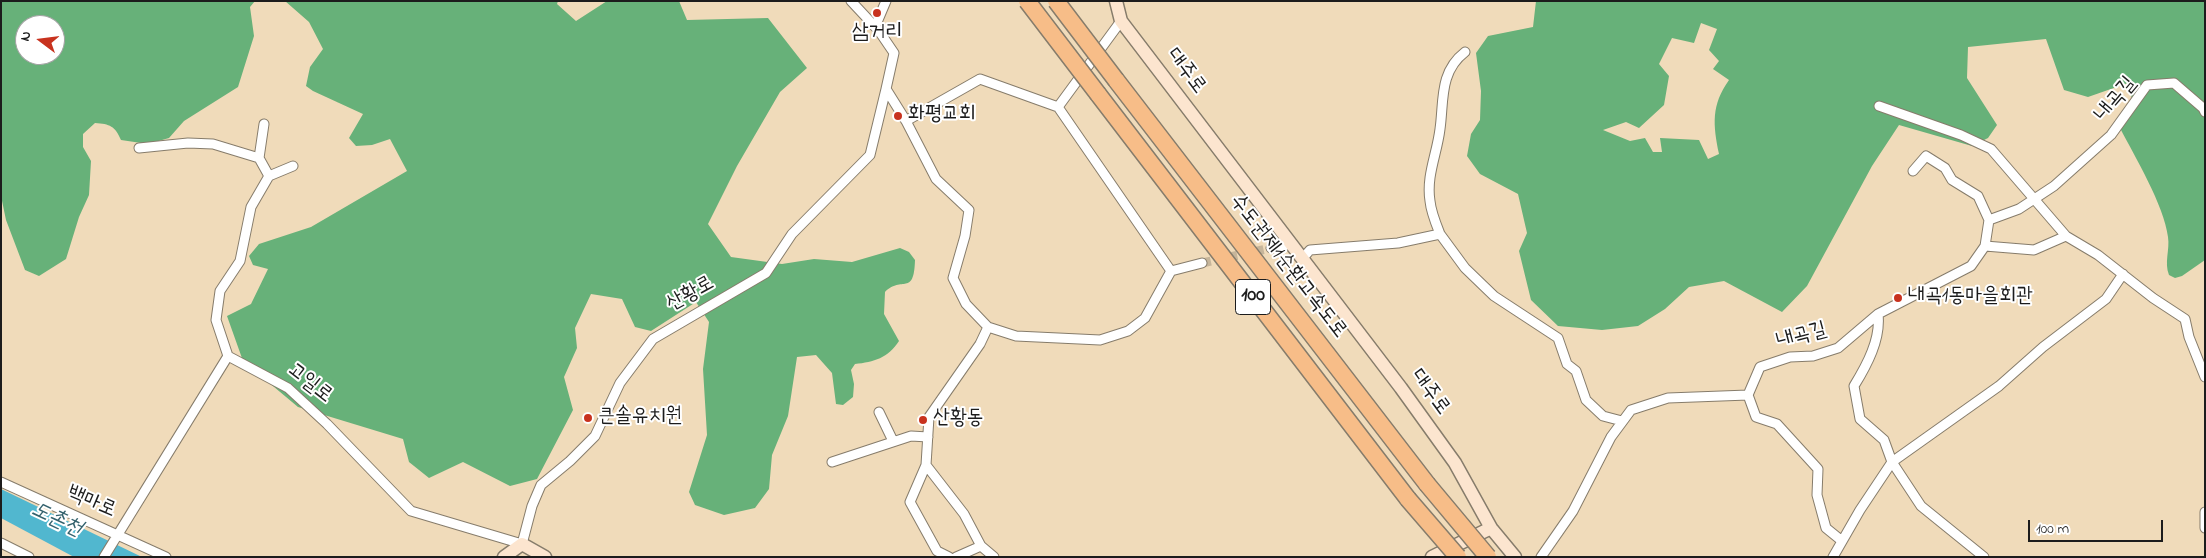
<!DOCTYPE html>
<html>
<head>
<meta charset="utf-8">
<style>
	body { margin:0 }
	#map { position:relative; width:2206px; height:558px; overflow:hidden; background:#f0dbba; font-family:"Indie Flower",sans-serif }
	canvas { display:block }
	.frame { position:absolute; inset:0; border:2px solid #1c1c1c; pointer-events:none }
	.north { position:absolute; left:15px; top:15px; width:50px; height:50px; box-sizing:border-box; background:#fff; border:1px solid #a4a4a4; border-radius:50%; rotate:285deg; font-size:14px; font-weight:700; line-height:20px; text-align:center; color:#1c1c1c }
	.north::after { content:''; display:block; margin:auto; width:18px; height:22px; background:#c8321e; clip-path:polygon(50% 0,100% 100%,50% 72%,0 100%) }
	.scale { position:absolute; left:2028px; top:520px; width:135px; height:22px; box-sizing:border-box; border:2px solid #1c1c1c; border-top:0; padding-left:6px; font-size:15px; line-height:18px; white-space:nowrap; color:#1c1c1c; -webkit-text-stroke:4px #fff; paint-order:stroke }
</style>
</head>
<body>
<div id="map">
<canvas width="2206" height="558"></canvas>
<div class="frame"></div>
<div class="north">N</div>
<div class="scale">100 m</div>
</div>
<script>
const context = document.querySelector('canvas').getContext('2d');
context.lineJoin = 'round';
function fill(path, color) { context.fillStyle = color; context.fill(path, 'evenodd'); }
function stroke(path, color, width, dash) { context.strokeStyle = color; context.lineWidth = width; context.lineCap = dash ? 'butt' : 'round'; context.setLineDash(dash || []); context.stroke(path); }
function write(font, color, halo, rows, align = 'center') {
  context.font = font + ' "Indie Flower","Poor Story",sans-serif'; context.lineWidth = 4; context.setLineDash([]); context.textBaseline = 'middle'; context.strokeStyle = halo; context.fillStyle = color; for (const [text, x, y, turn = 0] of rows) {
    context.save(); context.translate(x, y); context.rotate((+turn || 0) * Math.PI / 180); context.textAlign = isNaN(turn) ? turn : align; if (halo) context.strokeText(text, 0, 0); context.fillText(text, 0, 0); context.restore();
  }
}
const forest = new Path2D(`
	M1,1H255L250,7L254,36L238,87L184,121L169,138L148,144L121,140C115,126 110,124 95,123L83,134V147L91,161L89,195L79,217L66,259L39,276L25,270L6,220L1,196ZM25,25H55V55H25Z
	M285,1H558L557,4L576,21L607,1H679L687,20L768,18L807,68L780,92L737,166L708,224L731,257L782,264L814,259L852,262L900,248L909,252L915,260C914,297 902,275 885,292L884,314L899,341C888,358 874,362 855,364L851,370L854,384L853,397L843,405L836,404L832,373L816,355L797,357L788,416L772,455L769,489L755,508L724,515L695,505L689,492L707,435L703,369L709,322L696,302L651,331L635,327L622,299L591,294L575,328L577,348L564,377L573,410L537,479L510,486L463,462L429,478L409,462L403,439L298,407L243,361L227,316L251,304L268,269L253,265L249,256L259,244L311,227L407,171L390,139L372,145L356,146L349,138L363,114L313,91L306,86L310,67L323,49L309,22Z
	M1536,1H2205V260L2182,276L2175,278L2169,275C2164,262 2170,250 2168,237C2164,205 2135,157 2120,128L2132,99L2128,83L2088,97L2064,90L2046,39L1968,47L1967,78L1997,125L1988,138L1972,146L1899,125L1872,166L1807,286L1782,312L1724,281L1689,287L1665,309L1638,326L1602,330L1558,326L1531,300L1519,251L1527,233L1518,194L1480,174L1467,156L1471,134L1480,120L1481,91L1476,53L1488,36L1533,27ZM1701,23L1717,29L1709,50L1719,61L1713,69L1729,80C1711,105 1713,125 1719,154L1708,159L1699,140L1660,138L1662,152H1653L1645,138L1630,141L1603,130L1626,122L1639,128L1664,105L1669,76L1659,64L1672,38L1694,43Z`);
const water = new Path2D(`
	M1,489L142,557H74L1,518Z`);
const streetTunnel = new Path2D(`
	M1202,263L1271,248`);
const street = new Path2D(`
	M851,1L879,31L894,53L886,89L906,121L936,179L969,210L965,236L953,278L966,304L988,327L1016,336L1100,340L1128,331L1145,318L1171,271
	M1121,21L1058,107L1171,271
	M875,27L886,1
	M1879,106L1961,135L1991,149L2066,236L2098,255L2153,298L2185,319L2189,337L2205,377
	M906,121L980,79L1058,107
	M139,148L188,143L213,144L259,158L269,176L251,207L240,261L220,291L216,320L228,356L288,388L327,424L411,511L522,544L532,506L541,485L570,461L595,436L620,383L653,339L766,273L792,234L870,155L886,89
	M259,158L264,124
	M1913,171L1926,156L1945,168L1952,180L1978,196L1989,220
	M269,176L293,166
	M1440,234L1465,268L1494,296L1558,338L1567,364L1576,371L1586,400L1603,416L1622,421
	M1985,246L2034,250L2066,236
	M1271,248L1291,244
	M1302,259L1310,250L1398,243L1440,234C1436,224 1431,212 1430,201C1426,176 1437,154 1440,129C1444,101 1439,72 1465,52
	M1171,271L1202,263
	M988,327L980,344L929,417L926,465L964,514L981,546L994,557
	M1748,395L1756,417L1777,424L1818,469L1817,495L1826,528L1842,541
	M879,412L893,441
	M832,462L911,436L928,437
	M926,465L910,502L937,551L949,557
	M1,482L166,557
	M2205,512V528
	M1,543L29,557
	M104,557L228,356
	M956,557L981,546
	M1541,557L1573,511L1611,437L1631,410L1668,398L1748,395L1760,367L1790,357L1813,356L1838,348L1878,314L1971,266L1985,246L1989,220L2019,209L2054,186L2111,135L2147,85L2174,83L2203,108L2205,112
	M1833,557L1860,510L1892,462L1884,440L1860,419L1854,386C1867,365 1881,339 1878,314
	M1984,557L1921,506L1892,462L1999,386L2043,347L2106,299L2123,274`);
const secondary = new Path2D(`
	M1116,1L1121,21L1401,388L1455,463L1491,528L1515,557
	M504,557L522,544L545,557
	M1432,557L1491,528`);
const highway = new Path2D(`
	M1116,80L1427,484
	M1098,94L1408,499`);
const highwayBridge = new Path2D(`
	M1027,1L1098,94
	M1056,1L1116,80
	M1427,484L1488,557
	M1408,499L1458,557`);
const markers = [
	[877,13,5,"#c8321e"],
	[898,116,5,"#c8321e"],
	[1898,298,5,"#c8321e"],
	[588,418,5,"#c8321e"],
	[923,420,5,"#c8321e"]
];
const shields = [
	[1253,297,35]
];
const shieldNames = [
	["100",1253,297]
];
const poiNames = [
	["삼거리",877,34,"center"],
	["화평교회",908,116],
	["내곡1동마을회관",1908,298],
	["큰솔유치원",598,418],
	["산황동",933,420]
];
const streetNames = [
	["대주로",1185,72,53],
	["내곡길",2117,100,-50],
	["수도권제1순환고속도로",1287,267,52],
	["산황로",691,295,-29],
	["내곡길",1802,337,-15],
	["고일로",309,384,38],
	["대주로",1429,393,54],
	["백마로",91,503,23]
];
const waterNames = [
	["도촌천",56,521,25]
];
fill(forest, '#67b179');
fill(water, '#51b7cf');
stroke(streetTunnel, '#c6b59a', 9, [9, 4.5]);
stroke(street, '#867c6b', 11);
stroke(secondary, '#867c6b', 15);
stroke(highway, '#867c6b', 19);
stroke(street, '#fff', 9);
stroke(secondary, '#fce5cf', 12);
stroke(highway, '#f7bd88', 16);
stroke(highwayBridge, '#867c6b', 19, []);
stroke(highwayBridge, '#f7bd88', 16);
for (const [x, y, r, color] of markers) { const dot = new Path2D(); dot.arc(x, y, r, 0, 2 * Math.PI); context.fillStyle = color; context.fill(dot); stroke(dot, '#fff', 2); }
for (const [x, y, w] of shields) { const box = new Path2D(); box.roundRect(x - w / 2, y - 17.5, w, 35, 4); context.fillStyle = '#fff'; context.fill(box); stroke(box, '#1c1c1c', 1); }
write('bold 20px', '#1c1c1c', null, shieldNames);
write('21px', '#1c1c1c', '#fff', poiNames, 'left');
write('21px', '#1c1c1c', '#fff', streetNames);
write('italic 22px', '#34626d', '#fff', waterNames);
</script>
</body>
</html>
